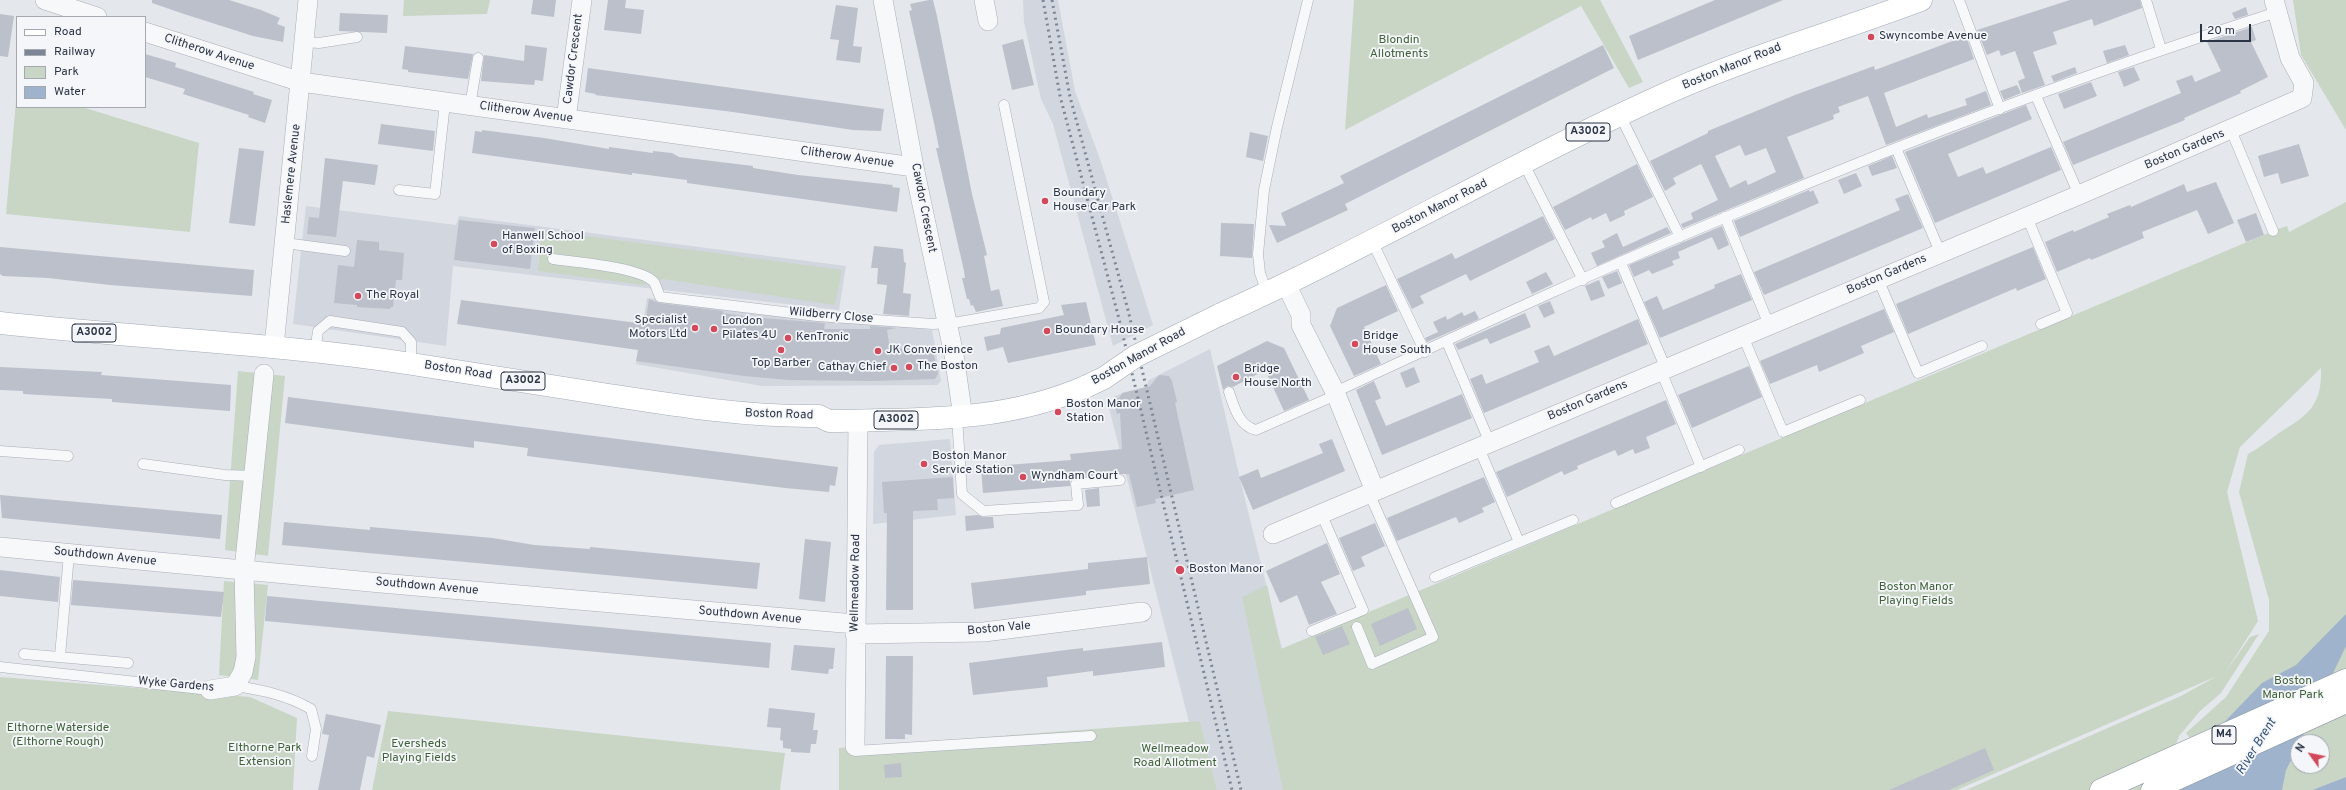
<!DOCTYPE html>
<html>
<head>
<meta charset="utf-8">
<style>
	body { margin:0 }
	#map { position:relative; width:2346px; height:790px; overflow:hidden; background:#e4e7ec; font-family:Overpass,sans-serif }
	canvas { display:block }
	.legend { position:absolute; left:16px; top:16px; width:130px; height:92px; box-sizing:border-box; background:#f4f6f9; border:1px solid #a4a8b1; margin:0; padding:5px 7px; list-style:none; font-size:12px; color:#2b3445 }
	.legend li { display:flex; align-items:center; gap:8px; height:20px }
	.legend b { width:20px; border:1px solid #a4a8b1 }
	.north { position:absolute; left:2290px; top:734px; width:40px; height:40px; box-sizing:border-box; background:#f4f6f9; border:1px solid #a4a8b1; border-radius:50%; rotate:303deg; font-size:11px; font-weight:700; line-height:16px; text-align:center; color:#2b3445 }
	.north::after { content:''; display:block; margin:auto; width:14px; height:18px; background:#d1495b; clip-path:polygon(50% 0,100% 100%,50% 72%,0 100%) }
	.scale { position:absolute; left:2200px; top:24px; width:51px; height:18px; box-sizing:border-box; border:2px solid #2b3445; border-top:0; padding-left:5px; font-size:12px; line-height:14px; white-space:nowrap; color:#2b3445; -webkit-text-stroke:3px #f4f6f9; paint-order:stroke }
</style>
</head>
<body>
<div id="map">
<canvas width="2346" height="790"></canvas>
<ul class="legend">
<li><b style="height:5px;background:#fff"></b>Road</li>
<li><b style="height:5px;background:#7d8696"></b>Railway</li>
<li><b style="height:11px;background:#c9d6c5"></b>Park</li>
<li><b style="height:11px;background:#9fb4cc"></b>Water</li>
</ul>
<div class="north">N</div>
<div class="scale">20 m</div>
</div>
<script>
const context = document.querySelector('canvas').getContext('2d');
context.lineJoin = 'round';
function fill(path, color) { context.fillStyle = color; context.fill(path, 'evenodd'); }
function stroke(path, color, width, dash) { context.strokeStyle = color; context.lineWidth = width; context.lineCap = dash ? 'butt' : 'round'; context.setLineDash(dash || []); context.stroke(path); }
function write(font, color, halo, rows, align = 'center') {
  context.font = font + ' Overpass,sans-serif'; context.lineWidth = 3.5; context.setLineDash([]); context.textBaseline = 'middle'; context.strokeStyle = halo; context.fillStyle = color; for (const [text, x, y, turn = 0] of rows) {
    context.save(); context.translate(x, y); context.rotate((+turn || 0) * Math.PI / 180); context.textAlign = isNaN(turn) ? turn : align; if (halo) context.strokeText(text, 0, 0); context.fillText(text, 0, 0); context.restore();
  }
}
const built = new Path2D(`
	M1023,0H1058L1075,91L1101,162L1153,325L1113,346L1053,124L1041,99L1024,22Z
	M306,206L456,225L459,216L846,266L839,310L453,266L446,346L293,324Z
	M647,298L932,330L941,381L937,385L762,386L636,364Z
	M1210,349L1241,483L1317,790H1217L1200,722H1189L1108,404L1107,401L1114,400L1115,396L1146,387L1149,380Z
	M950,439L956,515L873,524L874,452L879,445Z`);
const green = new Path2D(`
	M404,0H490L487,14L403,16Z
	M1354,0H1600L1643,82L1629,88L1581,6L1345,130Z
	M2293,0H2346V130L2301,55Z
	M17,90V107H82L199,143L190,232L6,214Z
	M2346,202V777L2312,790H2239L2227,788L2186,733L2226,697L2269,631V600L2239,492L2248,454C2259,448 2269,440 2279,433C2309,414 2322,406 2321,368L2240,447L2227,492L2258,621L2225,673L2250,637L2259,634L2221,693L2200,711L2179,736L2159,790H1966L2181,696L2217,676L1957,790H1283L1242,597L1267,585L1281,649L2278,229L2287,226L2289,232ZM2298,742H2322V766H2298Z
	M542,230L842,270L835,305L663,279L644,285L538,271Z
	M238,371L285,376L268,556L225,550Z
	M224,581L268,585L258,680L219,675Z
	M0,677L250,697L297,718L293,790H0Z
	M388,711L785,753L780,790H372Z
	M1200,721L1217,790H839V748Z`);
const water = new Path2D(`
	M2346,614V646L2300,742H2298V747L2286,770L2282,790H2165L2183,765L2262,683L2296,665Z
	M2346,777V790H2312Z`);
const building = new Path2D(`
	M152,0H229L261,10L280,18L277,24L285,27L283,42L253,36L184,14L152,3Z
	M533,0H556L554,17L531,14Z
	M608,0H626L625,8L644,10L641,34L604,30Z
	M929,0H933L937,16L972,194L987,255L984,256L991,291L999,289L1003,306L976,312L973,305L971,306L969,299H967L962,278H965L964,271L936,148H939L934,123L909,11L912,10L910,4Z
	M1715,0H1783L1638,60L1629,36Z
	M2070,0H2140L2142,8L2094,26L2092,19L2053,32L2057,44L2033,52L2045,85L2022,93L2018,81L2025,78L2015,51L2001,56L1999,50L1987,55L1977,30Z
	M836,5L858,8L853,46L862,47L860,63L836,60L839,40L830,39Z
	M2246,7L2248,15L2235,19L2232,13Z
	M340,13L388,15L387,33L339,31Z
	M0,14L14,16L8,57L0,56Z
	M2252,27L2256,40L2251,42L2268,77L2240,91L2241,93L2184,118L2185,120L2073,165L2063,142L2181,93L2176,81L2192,75L2195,82L2221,71L2207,42Z
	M1966,36L1974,59L1884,93L1896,127L1927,114L1928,118L1967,105L1965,99L1986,91L1991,105L1886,145L1868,96L1838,107L1840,112L1833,115L1834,119L1787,137L1804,178L1683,228L1681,224L1693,219L1691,213L1718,200L1705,172L1701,164L1673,178L1676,184L1665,191L1650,161L1708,133V131L1795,95L1874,66L1875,70ZM1740,145L1745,156L1766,148L1776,172L1748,185L1746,180L1730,188L1715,156Z
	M1023,39L1034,85L1012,90L1002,45Z
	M525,45L547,48L543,81L535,80L534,85L481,81L484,55L524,61Z
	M1603,45L1614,68L1345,204L1348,210L1277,243L1269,225L1286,226L1281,213L1344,183L1340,176Z
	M2125,45L2129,55L2107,63L2103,51Z
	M405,46L473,54L468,79L408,72V70L402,69Z
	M145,54L176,63L175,67L254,92L253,94L272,100L265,123L248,117L249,115L183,94L185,89L145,77Z
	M2075,67L2077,73L2054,82L2051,76Z
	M2134,67L2140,80L2124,87L2118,72Z
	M588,68L884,109L881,131L853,130L733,112L595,95L596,94L585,92Z
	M2091,82L2097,96L2064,109L2058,94Z
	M2017,85L2021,93L2004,100L2000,91Z
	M2026,105L2032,119L1948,154L1958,177L1983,167L1986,174L2051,147L2061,170L1935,223L1905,152Z
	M381,124L435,131L433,151L378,144Z
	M482,130L544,138L609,149V147L653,153V151L672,153L679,157L753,166V168L798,175L893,185L892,187L900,188L897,212L687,183V180L632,173V175L472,153L475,131L482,132Z
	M1250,132L1268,136L1263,161L1246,157Z
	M2299,144L2309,176L2281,184L2278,173L2264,177L2258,156Z
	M239,148L264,151L255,226L229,223Z
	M1892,156L1897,168L1872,176L1868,166Z
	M325,158L378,165L375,185L343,181L336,237L307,234L309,217L319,218Z
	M1637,164L1653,197L1624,211L1625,215L1610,222L1606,213L1592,220L1591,217L1565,230L1553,207Z
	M1856,173L1862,186L1844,194L1838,180Z
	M2216,182L2234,223L2208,234L2197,210L2142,232L2144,238L2091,260L2090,258L2057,272L2045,242L2073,230L2074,232L2109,217L2107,214L2130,205L2131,207L2184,184L2187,192Z
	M1809,190L1810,192L1813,190L1819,203L1740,237L1734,221Z
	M1908,194L1923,228L1764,295L1754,272L1900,210L1895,199Z
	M2256,213L2264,235L2246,242L2237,220Z
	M1543,216L1555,239L1470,281L1466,274L1420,296L1424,303L1412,309L1397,279L1452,253L1455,259Z
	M459,220L535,228L530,269L454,260Z
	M1221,223L1254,224L1252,258L1220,256Z
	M1722,226L1729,245L1718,250L1712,237L1678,252L1680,258L1672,261L1674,265L1652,274L1649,270L1634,277L1629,265Z
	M1667,227L1671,233L1597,266L1591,253L1605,247L1602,241L1617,233L1623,247Z
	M357,240L379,242V250L404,253L402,280H396L393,307H391L390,309L357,307V305L334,303L338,265L354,267Z
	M874,246L903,249L904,262L906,263L903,293L911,294L909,316L883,314L887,285L877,284L878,268H871Z
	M0,247L254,270L252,296L110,285L48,278L3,276L0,274Z
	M2033,247L2046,279L2017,291L2016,288L1908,334L1896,304Z
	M1617,271L1622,283L1608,289L1602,277Z
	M1546,272L1553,284L1532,294L1526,282Z
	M1741,274L1752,300L1660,338L1644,302L1657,296L1663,310L1715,288L1714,285Z
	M1599,280L1605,296L1591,301L1585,286Z
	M1386,285L1398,311L1364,327L1381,364L1354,376L1330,326L1337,308Z
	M649,299L659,303L723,311V313L750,317L825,323L824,329H870V326L897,328L887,330L890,350L932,345L938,374L935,379L872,381L789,380L744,376L636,361L638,350L457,324L461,300L645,324Z
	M1550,301L1555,313L1544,318L1538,306Z
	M1086,302L1096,345L1008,363L1003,347L987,351L984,337L1000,334L1001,328L1064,315L1061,305Z
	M1884,309L1894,332L1861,346L1864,353L1819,372L1817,365L1770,384L1760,361Z
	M1475,311L1479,319L1427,342L1425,338L1438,332L1433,322L1446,316L1447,320L1462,312L1464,316Z
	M1525,313L1531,327L1490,344L1487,338L1458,350L1455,344Z
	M1638,319L1648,344L1484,413L1470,379L1482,374L1486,384L1539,362L1534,351L1549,345L1554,356Z
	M1267,341L1284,348L1309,400L1284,411L1265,370L1233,387L1227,386L1223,390L1217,366Z
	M1749,366L1762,397L1692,428L1678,395Z
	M0,367L102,372L101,375L231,385L230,411L112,402V399L23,394V391L0,390Z
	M1414,367L1420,382L1406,388L1400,373Z
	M1159,375L1169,376L1172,381L1177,402L1175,403L1194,490L1155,499L1156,503L1137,507L1129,474H1119L1075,478L1070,481V486L983,493L981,467L1071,460L1070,454L1122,449L1120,413L1117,414L1113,399L1119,398L1122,393L1150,386Z
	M1374,381L1381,398L1375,401L1386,426L1462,394L1472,418L1382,455L1356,390Z
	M288,397L838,467L835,486L830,485L829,492L785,488L527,456L528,448L474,441V448L285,423Z
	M1666,400L1676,424L1646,437L1650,448L1635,454L1633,449L1618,456L1615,450L1577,466L1578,469L1564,475L1562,471L1507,497L1496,472Z
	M1332,439L1345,471L1253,510L1239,477L1258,469L1261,478L1323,453L1319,444Z
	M953,477L954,498L937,499L938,510L913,511V610H886L887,513H884L882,482Z
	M1484,477L1495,502L1482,508L1484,512L1459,523L1456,517L1397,541L1387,518Z
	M1099,488L1100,506L1087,507L1085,490Z
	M0,495L222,515L220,539L2,518Z
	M978,515L983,517H993L994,528L966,531L965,516Z
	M284,522L370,530V527L493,538L534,545L590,549V547L760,563L757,589L282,545Z
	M1375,523L1385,546L1361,557L1365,566L1353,571L1339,538Z
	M805,539L831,542L825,602L799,599Z
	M1327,543L1340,574L1321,582L1337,614L1309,625L1297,595L1280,603L1266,571Z
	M1147,557L1150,584L1086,591V595L974,609L971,583L1088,569V563Z
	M0,570L60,577L58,602L0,596Z
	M73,580L224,592L221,617L71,605Z
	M267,596L771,643L769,668L265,621Z
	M1408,608L1417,629L1380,646L1371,624Z
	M1342,626L1350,644L1323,655L1315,637Z
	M1162,642L1165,667L1093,676V671L1047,677L1048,687L973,695L969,663L1066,650L1083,648V651Z
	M794,645L835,648L833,669H829L828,674L791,670Z
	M886,656H913L912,735L905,734V739H885Z
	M769,708L815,713L813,730H818L816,744H811L810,753L791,752V749L783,748V741L780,740L781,728L767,727Z
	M326,714L381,725L374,758L367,756L360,790H318L329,735L322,734Z
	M1985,748L1994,770L1949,790H1889Z
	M901,763L902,777L885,778L884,765Z`);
const service = new Path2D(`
	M1959,0L2000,109
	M2146,0L2161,49
	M305,42L319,43L357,37
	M2036,96L2079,195
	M470,106L478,58
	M1620,115L1680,237
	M2231,130L2273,231
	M1896,148L1940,252
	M1524,164L1583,280
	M399,190L435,194L445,103
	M1725,217L1769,325
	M2027,217L2067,313L2041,324
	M1372,241L1425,352
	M285,243L345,251
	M553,259C574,262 640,267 654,282C656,286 658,292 660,297L817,316L933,324L959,322L1039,308L1044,302L1004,105
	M1621,263L1666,369
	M1878,279L1918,373L1982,346
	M1267,293L1260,273L1258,254L1264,190L1277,127L1308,0
	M1743,336L1783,432L1860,400
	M1447,342L1490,443
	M315,352L318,331L330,321L402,332L411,342V364
	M1661,371L1701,467
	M1229,392C1234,407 1239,426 1256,430L1336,395
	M1335,392C1469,330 1604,267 1741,211C1917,137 2096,70 2277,12
	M957,417L962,494L983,511L1078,505L1076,484L1120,480
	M1479,448L1519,542
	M0,451L68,456
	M143,464L225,475L254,476
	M1616,503L1739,450
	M1435,577L1573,520
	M1357,627L1372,664L1433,637L1369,493
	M1312,631L1363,610L1321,513
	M24,654L128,663
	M60,656L69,554
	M0,667L210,690
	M235,686C262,690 287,695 311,709L316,729L312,756
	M855,746V751L1091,736`);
const minor = new Path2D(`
	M45,0L97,17
	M883,0L914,167L954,355L963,417
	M984,0L988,21
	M145,32L301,82L914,167
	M566,119L582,0
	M1286,284L1301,315V325L1335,392L1375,491
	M274,347L308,0
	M1273,534L2079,195L2302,98L2304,83L2290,58L2274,0
	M0,547L381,583L855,624
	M855,634L984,632L1142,612
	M210,690L235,686L243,672L246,657L244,570L264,374
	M855,746L858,420`);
const primary = new Path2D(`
	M1219,315C1373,246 1519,159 1674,90C1754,55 1839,31 1921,0
	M0,323C137,338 276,343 412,364C478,374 543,385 609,395C679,406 748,417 819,416L829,421C917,419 1004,423 1087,386`);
const motorway = new Path2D(`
	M2101,790L2346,680
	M2152,790L2346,702`);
const rail = new Path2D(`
	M1043,0L1060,96L1118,315L1232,790
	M1052,0L1070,97L1128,310L1241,790`);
const primaryBridge = new Path2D(`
	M1087,386L1104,378L1136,356L1219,315`);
const markers = [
	[1871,37,4,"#d1495b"],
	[1045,201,4,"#d1495b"],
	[494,244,4,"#d1495b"],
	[358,296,4,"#d1495b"],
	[695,328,4,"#d1495b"],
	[714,329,4,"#d1495b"],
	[1047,331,4,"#d1495b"],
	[788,338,4,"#d1495b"],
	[1355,344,4,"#d1495b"],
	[781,350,4,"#d1495b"],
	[878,351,4,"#d1495b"],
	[909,367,4,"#d1495b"],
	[894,368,4,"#d1495b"],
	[1236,377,4,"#d1495b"],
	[1058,412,4,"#d1495b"],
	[924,464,4,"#d1495b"],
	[1023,477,4,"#d1495b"],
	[1180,570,5,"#d1495b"]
];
const shields = [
	[1588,132,44],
	[94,333,44],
	[523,381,44],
	[896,420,44],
	[2224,735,24]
];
const shieldNames = [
	["A3002",1588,132],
	["A3002",94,333],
	["A3002",523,381],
	["A3002",896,420],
	["M4",2224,735]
];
const poiNames = [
	["Swyncombe Avenue",1879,37],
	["Boundary",1053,194],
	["House Car Park",1053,208],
	["Hanwell School",502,237],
	["of Boxing",502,251],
	["The Royal",366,296],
	["Specialist",687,321,"right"],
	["Motors Ltd",687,335,"right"],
	["London",722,322],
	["Pilates 4U",722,336],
	["Boundary House",1055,331],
	["Bridge",1363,337],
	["House South",1363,351],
	["KenTronic",796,338],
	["JK Convenience",886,351],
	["Top Barber",781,364,"center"],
	["The Boston",917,367],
	["Cathay Chief",886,368,"right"],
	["Bridge",1244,370],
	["House North",1244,384],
	["Boston Manor",1066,405],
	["Station",1066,419],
	["Boston Manor",932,457],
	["Service Station",932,471],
	["Wyndham Court",1031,477],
	["Boston Manor",1189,570]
];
const parkNames = [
	["Blondin",1399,41],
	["Allotments",1399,55],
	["Boston Manor",1916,588],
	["Playing Fields",1916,602],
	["Boston",2293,682],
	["Manor Park",2293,696],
	["Elthorne Waterside",58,729],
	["(Elthorne Rough)",58,743],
	["Eversheds",419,745],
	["Playing Fields",419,759],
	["Elthorne Park",265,749],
	["Extension",265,763],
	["Wellmeadow",1175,750],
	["Road Allotment",1175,764]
];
const streetNames = [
	["Clitherow Avenue",209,53,18],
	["Cawdor Crescent",574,59,-83],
	["Boston Manor Road",1732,67,-22],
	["Clitherow Avenue",526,113,8],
	["Boston Gardens",2185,150,-23],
	["Clitherow Avenue",847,158,8],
	["Haslemere Avenue",292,174,-84],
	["Boston Manor Road",1440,207,-27],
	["Cawdor Crescent",923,208,79],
	["Boston Gardens",1887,275,-23],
	["Wildberry Close",831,316,5],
	["Boston Manor Road",1139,357,-29],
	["Boston Road",458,371,9],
	["Boston Gardens",1588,401,-23],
	["Boston Road",779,415,2],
	["Southdown Avenue",105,557,6],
	["Wellmeadow Road",856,583,-89],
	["Southdown Avenue",427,587,5],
	["Southdown Avenue",750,616,5],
	["Boston Vale",999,629,-5],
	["Wyke Gardens",176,685,5]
];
const waterNames = [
	["River Brent",2257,747,-58]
];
fill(built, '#d2d6de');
fill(green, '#c9d6c5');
fill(water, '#9fb4cc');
fill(building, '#bbc0ca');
stroke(service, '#a9aeb7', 11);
stroke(minor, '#a9aeb7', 20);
stroke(primary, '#a3abb8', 23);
stroke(motorway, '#8b94a3', 23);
stroke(service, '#f7f8fa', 10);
stroke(minor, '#f7f8fa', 19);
stroke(primary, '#fff', 22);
stroke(motorway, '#fff', 22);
stroke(rail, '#7d8696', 3, [2, 4]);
stroke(primaryBridge, '#a3abb8', 23, []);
stroke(primaryBridge, '#fff', 22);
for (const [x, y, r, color] of markers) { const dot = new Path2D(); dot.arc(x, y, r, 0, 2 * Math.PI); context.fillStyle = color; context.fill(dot); stroke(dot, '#f4f6f9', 1.5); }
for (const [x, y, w] of shields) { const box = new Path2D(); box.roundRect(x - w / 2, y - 9, w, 18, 3); context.fillStyle = '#f4f6f9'; context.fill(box); stroke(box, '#2b3445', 1); }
write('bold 11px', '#2b3445', null, shieldNames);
write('12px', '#2b3445', '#f4f6f9', poiNames, 'left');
write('12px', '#3f6138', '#f4f6f9', parkNames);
write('12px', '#2b3445', '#f4f6f9', streetNames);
write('italic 13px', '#34527a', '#f4f6f9', waterNames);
</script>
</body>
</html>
